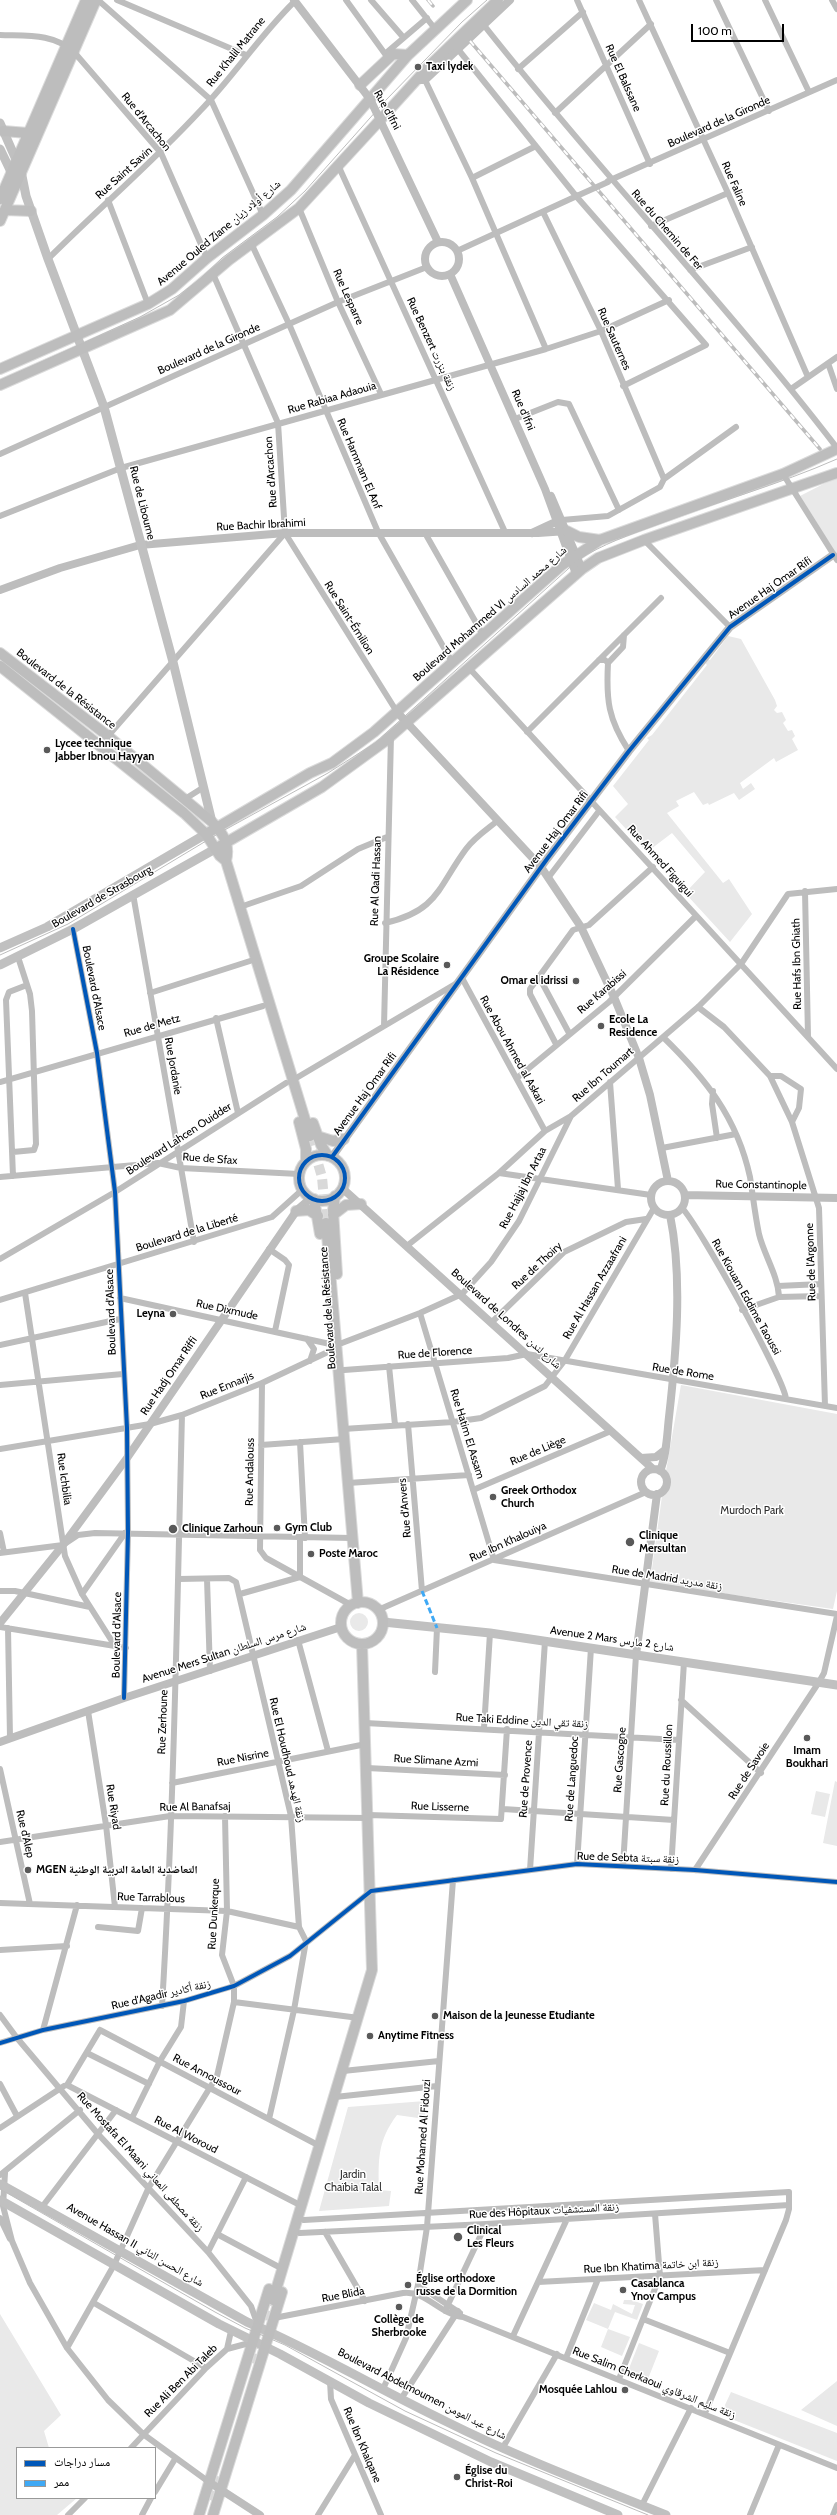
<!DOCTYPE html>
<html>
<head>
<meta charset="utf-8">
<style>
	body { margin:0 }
	#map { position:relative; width:837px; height:2515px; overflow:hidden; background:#fff; font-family:Cabin,"Noto Naskh Arabic",sans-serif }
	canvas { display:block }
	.legend { position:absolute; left:16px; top:2447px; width:140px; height:52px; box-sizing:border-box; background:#fff; border:1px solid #999; margin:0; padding:5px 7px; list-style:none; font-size:12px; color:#000 }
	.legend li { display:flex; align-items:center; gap:8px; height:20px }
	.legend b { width:20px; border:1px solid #999 }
	.scale { position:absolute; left:691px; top:24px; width:93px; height:18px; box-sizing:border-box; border:2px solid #000; border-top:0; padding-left:5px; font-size:12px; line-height:14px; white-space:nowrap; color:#000; -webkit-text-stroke:3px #fff; paint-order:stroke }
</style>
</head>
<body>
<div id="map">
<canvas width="837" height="2515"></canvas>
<ul class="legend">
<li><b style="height:5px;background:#0057b8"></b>مسار دراجات</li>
<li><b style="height:5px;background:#3fa9f5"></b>ممر</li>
</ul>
<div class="scale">100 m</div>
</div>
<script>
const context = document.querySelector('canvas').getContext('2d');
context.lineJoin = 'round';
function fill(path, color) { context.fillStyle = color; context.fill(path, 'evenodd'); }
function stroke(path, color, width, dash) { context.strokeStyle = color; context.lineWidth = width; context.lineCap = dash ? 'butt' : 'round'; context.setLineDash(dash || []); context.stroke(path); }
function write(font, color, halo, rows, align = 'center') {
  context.font = font + ' Cabin,"Noto Naskh Arabic",sans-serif'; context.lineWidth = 3; context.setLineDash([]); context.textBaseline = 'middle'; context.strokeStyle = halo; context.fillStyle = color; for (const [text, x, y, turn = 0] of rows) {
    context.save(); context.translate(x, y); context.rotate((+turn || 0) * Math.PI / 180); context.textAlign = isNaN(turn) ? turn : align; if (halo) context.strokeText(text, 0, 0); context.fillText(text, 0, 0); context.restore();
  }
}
const green = new Path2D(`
	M837,477V555L800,496Z
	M728,636L741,639L775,700L777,706L774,710L777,713L782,712L786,720L783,723L788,731L792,730L795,736L792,739L798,750L776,762L774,758L740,783L743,789L751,783L755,789L739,800L734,793L709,805L708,803L703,805L694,792L676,801L679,806L667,813L723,883L729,879L752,914L730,942L685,893L705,872L672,833L647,852L615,817L628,804L613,786L649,740L647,738L652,735L707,665L705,663L708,660H710Z
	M681,1385L837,1414V1591L833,1609L650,1583L662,1496C672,1490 673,1480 666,1471Z
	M350 1622a9 9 0 1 1 18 0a9 9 0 1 1-18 0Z
	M835,1781L837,1782V1846L823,1843Z
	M816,1791L830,1794L825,1817L811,1814Z
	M425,2101V2119L397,2115C378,2140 378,2159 379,2190L391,2191L389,2206L319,2211L348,2107Z
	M624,2300H631L643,2304L637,2320L615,2312L608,2329L630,2337L622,2356L601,2347L608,2329L586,2320L594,2303L611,2310L613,2304L632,2314L635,2305L623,2304Z
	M0,2314L61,2415L44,2431L49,2448H17V2498H77L57,2515H0Z
	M639,2343L659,2351L646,2384L630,2378L628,2371Z
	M837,2381V2426L801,2410Z
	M731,2392L837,2433V2461L729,2418L725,2405Z`);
const primaryTunnel = new Path2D(`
	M310,1136L322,1177L326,1223
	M252,2363L273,2300
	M210,2500L219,2474`);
const minor = new Path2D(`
	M98,0L211,100L263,215
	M117,0L246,55
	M346,0L388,58
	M371,0L403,37
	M412,0L436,30
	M577,0L650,164
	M639,0L728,193L808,377
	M716,0L769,111
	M765,0L809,92
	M832,0L837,9
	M483,24C597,169 725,302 837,448
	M0,35C27,36 53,33 74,52L161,153L207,258
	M457,48L576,196L706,345L623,386
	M386,53L427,18
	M518,69L583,12
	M425,80L472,178L546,349
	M555,113L651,24
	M338,165L505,532
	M472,178L536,146
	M608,181L837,80
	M108,200L148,304
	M299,208L338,302L381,394
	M543,212L601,331L664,479L660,487L608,516L562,520
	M651,226L728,193
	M252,245L289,324L378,532L452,662
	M457,251L579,195
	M48,259C98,209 152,163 200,111C234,76 260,35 295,1
	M690,270L752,247
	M828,363L837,389
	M791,389L837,357
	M515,419L558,402L569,404L619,510
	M0,454L338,302L427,267
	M783,474L837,560
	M664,479L736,427
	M0,516L121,468L546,349L601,331L669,300
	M285,533L397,712
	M425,533L483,635
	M644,540L730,627
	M599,660H605L608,663C606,700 608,719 629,751
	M608,663L623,647L624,635
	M469,668L837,1069
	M527,732L661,598
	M108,736L285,533L278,423L213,274
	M185,799L204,787
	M548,878L599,811
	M805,891L808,1037
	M133,894L194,1242
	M240,907L301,886L358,849L387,837
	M385,923C438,911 438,887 466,849C474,838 486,830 496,822
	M73,929L97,1053L115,1192L127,1428L128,1533L124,1698
	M539,977L569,1033
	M462,978L545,1131
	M150,993L250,961
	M698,1007L724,1027L770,1076L792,1122L819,1208L825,1406
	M216,1018L238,1113
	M384,1026L391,736
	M663,1037C705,1078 737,1117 750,1177C753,1196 755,1215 759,1234C764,1255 778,1275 779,1297
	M556,1044L530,994V989L573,930L589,925L653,867
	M770,1076H781L801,1089L799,1108L792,1122
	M298,1077L457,983
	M517,1078L609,1002L696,916
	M0,1082L263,1006
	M610,1082L618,1189
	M713,1091L712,1104L717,1138
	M662,1148L736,1134
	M13,1152L34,1150L36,1144L32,1011L30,994L18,957
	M499,1173L651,1195
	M13,1176L6,1000L9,992L27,985
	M0,1177L158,1163L181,1168L299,1174
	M682,1208C698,1224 785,1380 786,1399
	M408,1245L499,1173L545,1131L571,1116L698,1007L741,964L788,894L837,889
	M269,1249L285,1260L289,1265L275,1331
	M0,1259L115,1192L286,1083
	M778,1286L821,1284
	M25,1293L65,1556L82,1594L115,1646L126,1648
	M120,1298L330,1344
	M0,1300L272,1217L302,1190
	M742,1310L779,1297L821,1296
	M420,1313L494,1560L837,1614
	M492,1322L564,1252L626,1222L646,1219
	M307,1339L314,1349L310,1361
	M342,1343L420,1313L462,1294L491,1262L519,1221L571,1116
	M0,1345L120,1319
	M389,1366L395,1425
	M344,1370L508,1358L527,1354L837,1408
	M262,1383L260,1550L266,1558L351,1605
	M0,1385L123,1374
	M408,1424L422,1591
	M343,1429L453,1422L481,1418L545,1386L565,1360L654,1208
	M300,1442L305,1538
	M261,1445L344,1439
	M0,1449L150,1424L182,1415L262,1383L330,1351
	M348,1483L469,1475
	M473,1490L611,1431
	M0,1533L4,1552
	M0,1553L63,1545L78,1535L95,1533L352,1538
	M179,1579L229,1578L236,1582L291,1816L299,1927L306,1941L294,2010L269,2119
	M207,1579L210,1671
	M0,1591H15L90,1607
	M82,1594L125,1533
	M240,1594L300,1577V1537
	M378,1610L646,1492
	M0,1627L115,1646
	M8,1628L10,1738
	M298,1640L328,1751
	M435,1672L437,1628
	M681,1700L761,1773
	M88,1711L106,1825L115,1907
	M365,1723L679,1740
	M484,1728L490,1633
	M367,1768L505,1775
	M0,1769L30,1904
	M172,1783L366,1744
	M503,1809L674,1820
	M368,1815L501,1819L507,1729
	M0,1842L170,1816L369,1818
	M577,1864L591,1648
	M623,1866L636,1655
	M671,1869L684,1662
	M530,1870L545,1641
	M695,1870L819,1682L824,1673L837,1616
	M0,1903L227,1911L299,1927
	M98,1927L138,1931L142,1908
	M0,1950L67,1946
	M234,2002L359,2018
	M162,2006C174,1809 177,1612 182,1415
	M0,2015L17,2038L98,2134L208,2252L251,2306L257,2323
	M43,2030L77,1905
	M100,2030L314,2143
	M0,2043L43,2030L184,2001L234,1986L290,1956L371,1891L577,1864L695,1870L837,1882
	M87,2053L149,2084
	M343,2071L439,2061
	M0,2084L17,2116
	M67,2085L296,2203
	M67,2085L100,2030
	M335,2097L437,2086
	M132,2118L160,2061L181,2027L184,2001
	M0,2128L64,2086
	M5,2173L3,2206L12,2241L30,2283L67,2348L108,2400L143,2434L209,2482
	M0,2175L80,2110
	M42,2207L116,2110
	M0,2218L10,2239
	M304,2220L789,2192V2209L786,2220L705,2413
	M325,2232L365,2301
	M300,2233L486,2224L789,2205
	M217,2234L277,2266
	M208,2252L246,2177
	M538,2282L765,2270
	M418,2285L460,2313
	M94,2303L206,2368
	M445,2311L486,2224
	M274,2318L403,2293C425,2290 441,2315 463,2317L837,2468
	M643,2319L730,2353
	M513,2336L567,2219
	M67,2348L114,2265L149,2187L217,2076L234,2002V1986L222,1955L227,1911L225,1816
	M227,2349L231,2331
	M566,2358L598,2279
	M619,2379L660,2276L655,2214
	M330,2381L331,2399L381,2515
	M383,2389L406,2338L418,2285L427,2227L453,1880
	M401,2399L458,2311
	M131,2448L206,2368L227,2349L253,2342
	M502,2449L557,2354
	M155,2492L175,2459
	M642,2505L691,2408
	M68,2515L85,2498
	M142,2515L151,2498
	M318,2515L355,2455
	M750,2515L779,2445
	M833,2515L837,2505`);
const tertiary = new Path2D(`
	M294,0L370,99L438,242
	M416,80H425L510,0
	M425 259a17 17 0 1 1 34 0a17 17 0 1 1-34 0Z
	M450,274L545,489L576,574
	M551,496L582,569
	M532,533L560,520
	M0,590L60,568L140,545L285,533H538L567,531
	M397,712L541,867L581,927L614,997L639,1058L650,1095L668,1181
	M332,1157L547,859L629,751L730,627L833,555
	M651 1198a17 17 0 1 1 34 0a17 17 0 1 1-34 0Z
	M342,1188L653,1469
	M685,1195L837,1198
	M641,1458L656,1457L665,1450
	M641 1482a13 13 0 1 1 26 0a13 13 0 1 1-26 0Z
	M660,1471C667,1454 667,1434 669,1417C676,1354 683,1278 670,1215
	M0,1623L63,1545L127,1458L297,1210L311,1198
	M636,1655L657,1494
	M0,1742L124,1698L341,1627
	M209,2482L260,2515`);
const secondary = new Path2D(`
	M0,123L21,171L26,196L48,259L104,407L173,662L212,822
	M0,149L14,178
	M0,948L47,927L206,834
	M0,965L73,929L215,849
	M383,1622L490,1633L837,1685
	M0,2184L247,2322C315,2351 378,2389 445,2421C517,2457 591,2485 666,2515
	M0,2200L219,2324L280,2354L369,2403L491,2462L618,2515`);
const primary = new Path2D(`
	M3,131L28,133
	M0,199L86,0
	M5,210L31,211
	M0,221L96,0
	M0,369L148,304L172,289L207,258L263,215L291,190L370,99
	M0,385L170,310L229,260L299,208L381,119
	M567,531L579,537L600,540
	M0,653L108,736L212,822C224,834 230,845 226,861L310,1136
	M0,666L184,813L206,834L220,856L226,861
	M206,834L310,773L332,763L374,732L562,565L600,540L783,474L837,449
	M215,849L322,787L384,742L582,569L598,558L644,540L837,473
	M299,1122L306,1149V1161
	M313,1123L321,1145L328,1156
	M317,1136L333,1141L344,1139
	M299 1178a23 23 0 1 1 46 0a23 23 0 1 1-46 0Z
	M335,1196L333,1210L337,1274
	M314,1199L320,1234
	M296,1211L309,1210L318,1216
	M333,1215L346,1205L361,1204
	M326,1223L358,1603
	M341 1623a21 21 0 1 1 42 0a21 21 0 1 1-42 0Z
	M273,2300L372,1970L362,1644
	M199,2515L269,2289
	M213,2515L282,2292`);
const trunk = new Path2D(`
	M360,85L393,54L408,55
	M370,99L408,55L467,0
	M381,119L430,65L498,0`);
const tram = new Path2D(`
	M0,381L140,317L179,295L200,279L222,258L277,217L305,191L386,100L462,22L487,0
	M0,955L68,924L221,832L328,773L375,743L578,560C603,544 629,535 656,525C716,502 778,485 837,459
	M0,2189L215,2312L245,2328L285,2345L405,2411L496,2453L648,2515`);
const rail = new Path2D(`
	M428,0L433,6
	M470,41L820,449`);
const minorBridge = new Path2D(`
	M579,195L608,182`);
const quiet = new Path2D(`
	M422,1591L437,1628`);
const cycleway = new Path2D(`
	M73,929L97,1053L115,1192L127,1428L128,1533L124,1698
	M299 1178a23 23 0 1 1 46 0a23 23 0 1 1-46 0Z
	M332,1157L547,859L629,751L730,627L833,555
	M0,2043L43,2030L184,2001L234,1986L290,1956L371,1891L577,1864L695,1870L837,1882`);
const markers = [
	[418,67,4,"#595959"],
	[47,750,4,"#595959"],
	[447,965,4,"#595959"],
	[576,981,4,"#595959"],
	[601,1026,4,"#595959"],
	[173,1314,4,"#595959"],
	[493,1497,4,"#595959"],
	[277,1528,4,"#595959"],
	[173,1529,5,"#595959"],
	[630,1542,5,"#595959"],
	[311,1554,4,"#595959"],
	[807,1738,4,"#595959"],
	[28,1870,4,"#595959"],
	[435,2016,4,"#595959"],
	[370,2036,4,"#595959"],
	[458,2237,5,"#595959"],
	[408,2285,4,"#595959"],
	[623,2290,4,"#595959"],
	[399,2307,4,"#595959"],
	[625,2390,4,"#595959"],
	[457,2477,4,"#595959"]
];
const streetNames = [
	["Rue Khalil Matrane",236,52,-51],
	["Rue El Balssane",623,78,66],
	["Rue d'Ifni",387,110,61],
	["Rue d'Arcachon",146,122,51],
	["Boulevard de la Gironde",719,122,-24],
	["Rue Saint Savin",124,173,-42],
	["Rue Faline",734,184,66],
	["Rue du Chemin de Fer",667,230,49],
	["Avenue Ouled Ziane شارع أولاد زيان",219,233,-40],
	["Rue Lesparre",348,297,66],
	["Rue Sauternes",614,339,66],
	["Rue Benzert زنقة بنزرت",431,344,65],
	["Boulevard de la Gironde",209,349,-24],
	["Rue Rabiaa Adaouia",332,398,-16],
	["Rue d'Ifni",523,410,67],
	["Rue Hammam El Anf",359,464,67],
	["Rue d'Arcachon",271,472,-94],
	["Rue de Libourne",142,503,76],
	["Rue Bachir Ibrahimi",261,525,-3],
	["Avenue Haj Omar Rifi",770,588,-35],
	["Boulevard Mohammed VI شارع محمد السادس",490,614,-41],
	["Rue Saint-Émilion",349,618,58],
	["Boulevard de la Résistance",66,689,38],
	["Avenue Haj Omar Rifi",556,832,-53],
	["Rue Ahmed Figuigui",660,861,48],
	["Rue Al Qadi Hassan",376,881,-88],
	["Boulevard de Strasbourg",102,897,-30],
	["Rue Hafs Ibn Ghiath",797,964,-91],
	["Boulevard d'Alsace",94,988,79],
	["Rue Karabissi",602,992,-41],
	["Rue de Metz",152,1026,-16],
	["Rue Abou Ahmed al Askari",512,1050,61],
	["Rue Jordanie",173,1066,80],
	["Rue Ibn Toumart",603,1075,-41],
	["Avenue Haj Omar Rifi",365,1094,-54],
	["Boulevard Lahcen Ouidder",179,1139,-33],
	["Rue de Sfax",210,1159,4],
	["Rue Constantinople",761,1185,1],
	["Rue Hajjaj Ibn Artaa",523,1188,-63],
	["Boulevard de la Liberté",187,1233,-17],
	["Rue de l'Argonne",811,1262,-92],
	["Rue de Thoiry",537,1266,-43],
	["Rue Al Hassan Azzaafrani",595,1288,-60],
	["Rue Kiouam Eddime Taoussi",746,1297,61],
	["Boulevard de la Résistance",328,1308,-94],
	["Rue Dixmude",227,1310,12],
	["Boulevard d'Alsace",111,1312,-92],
	["Boulevard de Londres شارع لندن",506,1319,42],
	["Rue de Florence",435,1353,-4],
	["Rue de Rome",683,1372,9],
	["Rue Hadj Omar Riffi",169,1376,-56],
	["Rue Ennarjis",227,1386,-22],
	["Rue Hatim El Assam",467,1434,73],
	["Rue de Liège",538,1451,-23],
	["Rue Andalouss",250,1472,-89],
	["Rue Ichbilia",64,1479,82],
	["Rue d'Anvers",405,1508,-95],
	["Rue Ibn Khalouiya",508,1542,-24],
	["Rue de Madrid زنقة مدريد",667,1578,9],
	["Boulevard d'Alsace",117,1635,-89],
	["Avenue 2 Mars شارع 2 مارس",612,1639,8],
	["Avenue Mers Sultan شارع مرس السلطان",224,1653,-18],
	["Rue Taki Eddine زنقة تقي الدين",522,1721,3],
	["Rue Zerhoune",163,1722,-88],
	["Rue Nisrine",243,1758,-11],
	["Rue El Houdhoud زنقة الهدهد",287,1760,77],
	["Rue Gascogne",620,1760,-86],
	["Rue Slimane Azmi",436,1761,3],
	["Rue du Roussillon",667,1765,-87],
	["Rue de Savoie",749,1771,-57],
	["Rue de Provence",526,1779,-86],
	["Rue de Languedoc",572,1779,-86],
	["Rue Riyad",113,1807,81],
	["Rue Al Banafsaj",195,1807,-1],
	["Rue Lisserne",440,1807,2],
	["Rue d'Alep",25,1834,77],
	["Rue de Sebta زنقة سبتة",628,1858,2],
	["Rue Tarrablous",151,1898,2],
	["Rue Dunkerque",214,1914,-87],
	["Rue d'Agadir زنقة أكادير",161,1995,-13],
	["Rue Annoussour",207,2075,28],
	["Rue Al Woroud",186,2135,27],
	["Rue Mohamed Al Fidouzi",423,2137,-86],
	["Rue Mostafa El Maani زنقة مصطفى المعاني",140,2162,48],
	["Rue des Hôpitaux زنقة المستشفيات",544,2211,-3],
	["Avenue Hassan II شارع الحسن الثاني",135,2245,30],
	["Rue Ibn Khatima زنقة ابن خاتمة",651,2266,-3],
	["Rue Blida",343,2295,-11],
	["Rue Ali Ben Abi Taleb",181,2381,-45],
	["Rue Salim Cherkaoui زنقة سليم الشرقاوي",654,2383,22],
	["Boulevard Abdelmoumen شارع عبد المومن",422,2394,27],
	["Rue Ibn Khalqane",362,2445,67]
];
const poiNames = [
	["Taxi lydek",426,67],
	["Lycee technique",55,744],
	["Jabber Ibnou Hayyan",55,757],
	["Groupe Scolaire",439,959,"right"],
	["La Résidence",439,972,"right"],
	["Omar el idrissi",568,981,"right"],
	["Ecole La",609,1020],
	["Residence",609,1033],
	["Leyna",165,1314,"right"],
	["Greek Orthodox",501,1491],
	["Church",501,1504],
	["Gym Club",285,1528],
	["Clinique Zarhoun",182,1529],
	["Clinique",639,1536],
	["Mersultan",639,1549],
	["Poste Maroc",319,1554],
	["Imam",807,1751,"center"],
	["Boukhari",807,1764,"center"],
	["MGEN التعاضدية العامة التربية الوطنية",36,1870],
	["Maison de la Jeunesse Etudiante",443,2016],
	["Anytime Fitness",378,2036],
	["Clinical",467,2231],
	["Les Fleurs",467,2244],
	["Église orthodoxe",416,2279],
	["russe de la Dormition",416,2292],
	["Casablanca",631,2284],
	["Ynov Campus",631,2297],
	["Collège de",399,2320,"center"],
	["Sherbrooke",399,2333,"center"],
	["Mosquée Lahlou",617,2390,"right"],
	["Église du",465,2471],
	["Christ-Roi",465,2484]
];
const parkNames = [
	["Murdoch Park",752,1511],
	["Jardin",353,2175],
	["Chaïbia Talal",353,2188]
];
fill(green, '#e9e9e9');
stroke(primaryTunnel, '#d9d9d9', 10, [10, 5]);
stroke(primary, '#dbdbdb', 12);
stroke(trunk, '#dbdbdb', 12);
stroke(minor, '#bdbdbd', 6);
stroke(tertiary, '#bdbdbd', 8);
stroke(secondary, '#c0c0c0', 9);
stroke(primary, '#bdbdbd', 10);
stroke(trunk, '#bdbdbd', 10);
stroke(tram, '#bdbdbd', 1);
stroke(rail, '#bdbdbd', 3.5);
stroke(rail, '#fff', 2, [6]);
stroke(minorBridge, '#bdbdbd', 6);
stroke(quiet, '#3fa9f5', 3, [6, 3]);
stroke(cycleway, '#0057b8', 4);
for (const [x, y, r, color] of markers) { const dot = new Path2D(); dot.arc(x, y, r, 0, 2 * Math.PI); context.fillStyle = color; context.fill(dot); stroke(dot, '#fff', 1.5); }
write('11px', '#000', '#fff', streetNames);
write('bold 11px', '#000', '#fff', poiNames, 'left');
write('11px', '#2e2e2e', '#fff', parkNames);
</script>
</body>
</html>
